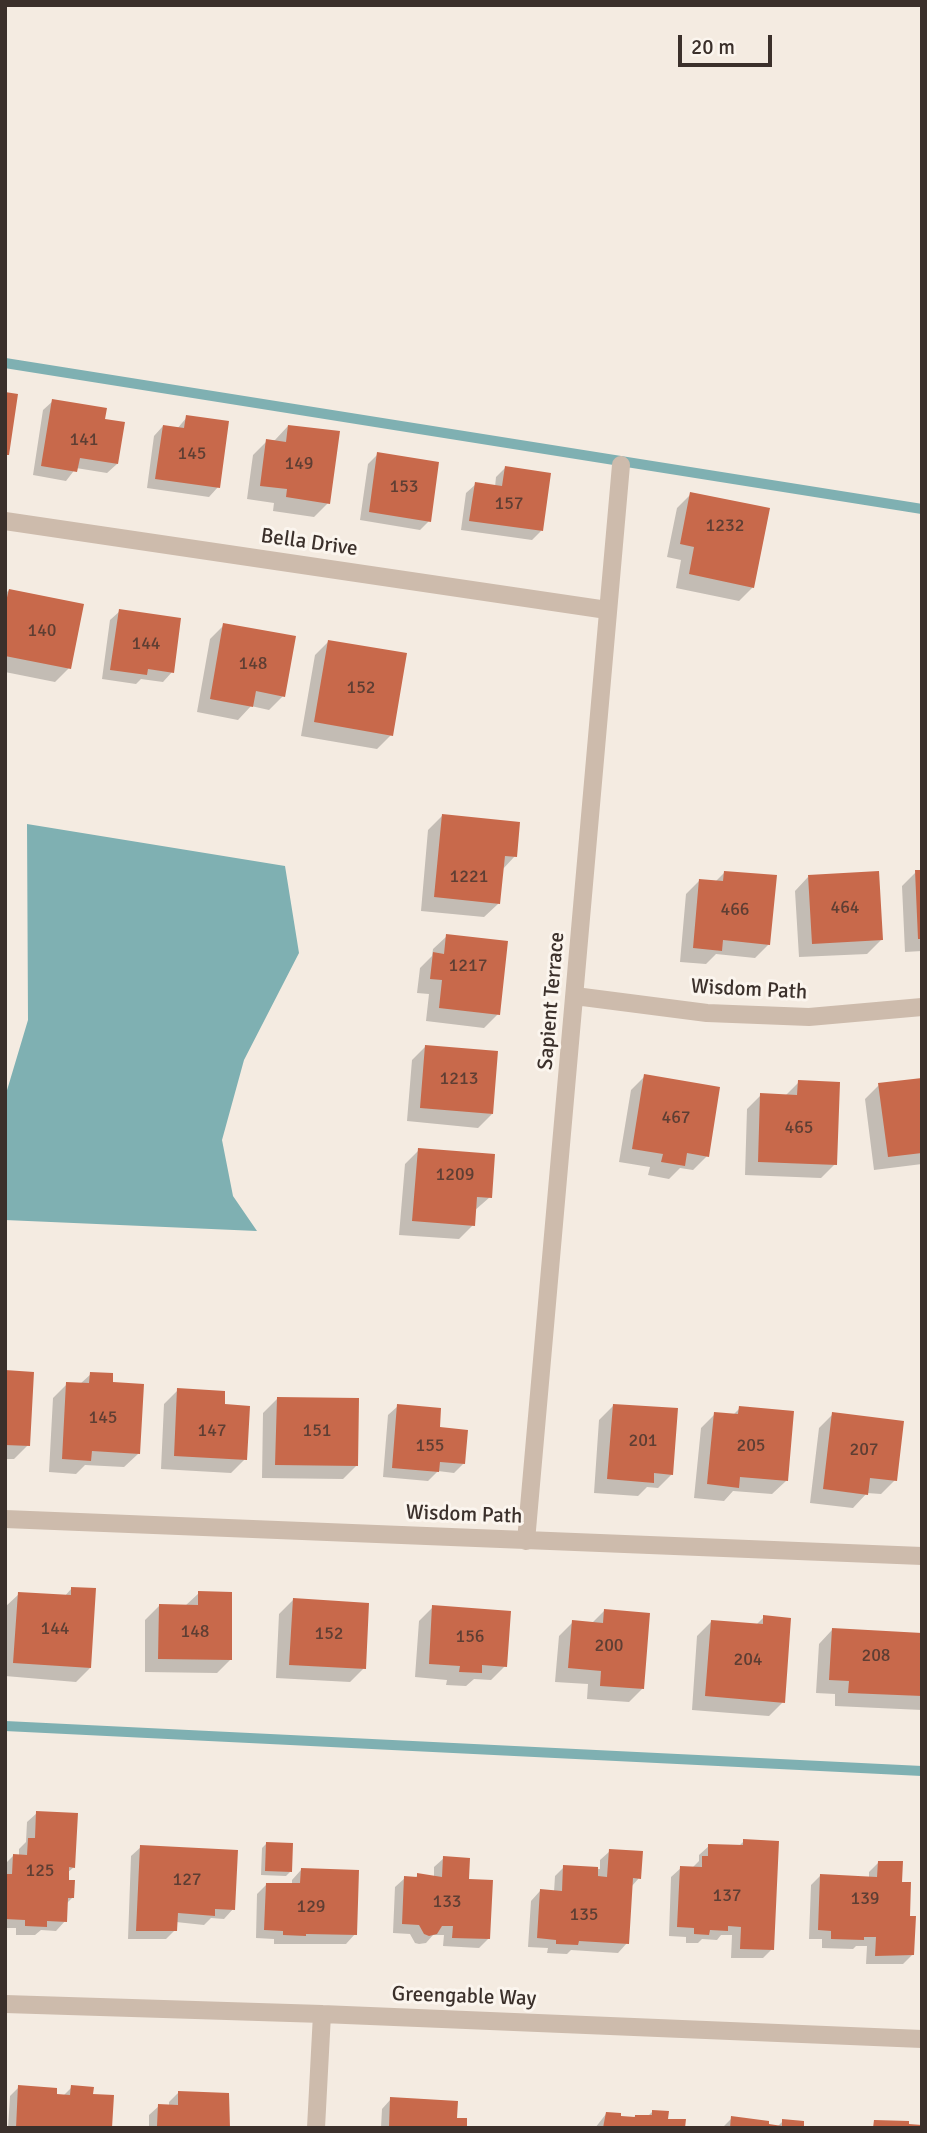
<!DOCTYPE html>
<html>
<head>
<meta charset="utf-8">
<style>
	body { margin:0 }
	#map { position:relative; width:927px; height:2133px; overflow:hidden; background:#f4ebe1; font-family:Signika,sans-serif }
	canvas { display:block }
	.frame { position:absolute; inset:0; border:7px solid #3b302b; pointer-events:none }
	.scale { position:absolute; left:678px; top:35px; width:94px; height:32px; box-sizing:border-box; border:4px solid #3b302b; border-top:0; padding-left:9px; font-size:21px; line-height:24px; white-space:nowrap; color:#3b302b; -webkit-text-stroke:5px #fbf5ee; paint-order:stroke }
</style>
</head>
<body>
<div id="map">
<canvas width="927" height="2133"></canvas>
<div class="frame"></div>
<div class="scale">20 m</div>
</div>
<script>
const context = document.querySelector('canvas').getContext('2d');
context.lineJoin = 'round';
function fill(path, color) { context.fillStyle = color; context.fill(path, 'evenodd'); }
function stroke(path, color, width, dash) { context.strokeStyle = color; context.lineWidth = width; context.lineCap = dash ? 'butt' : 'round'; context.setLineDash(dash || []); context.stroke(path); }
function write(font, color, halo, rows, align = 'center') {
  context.font = font + ' Signika,sans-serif'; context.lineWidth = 6; context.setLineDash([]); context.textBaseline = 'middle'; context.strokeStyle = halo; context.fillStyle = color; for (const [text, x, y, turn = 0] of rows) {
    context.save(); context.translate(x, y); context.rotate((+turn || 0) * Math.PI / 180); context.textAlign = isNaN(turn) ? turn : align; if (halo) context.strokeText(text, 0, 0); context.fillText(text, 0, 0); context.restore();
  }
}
const water = new Path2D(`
	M27,824L285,866L299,953L244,1060L222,1140L233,1196L257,1231L5,1220V1097L28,1020Z`);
const shadow = new Path2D(`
	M53,401L103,420L117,464L107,473L76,468L66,481L33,475L43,410Z
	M187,417L218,487L209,497L147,488L154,436L163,426L177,429Z
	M288,426L328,503L314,517L273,511L274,503L247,499L253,455L267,441L275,440Z
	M378,454L429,521L420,530L360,520L368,464Z
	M505,468L541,531L532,540L461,530L466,493L476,484L495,487L496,477Z
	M691,494L753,587L739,601L676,588L681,560L667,557L677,508Z
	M9,590L69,668L55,682L5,672V594Z
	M120,611L172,672L163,682L141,679L136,684L102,679L110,620Z
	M224,625L283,696L269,710L251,706L238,720L197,712L210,639Z
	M329,641L391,735L377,749L301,736L315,655Z
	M442,816L515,856L502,870L498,904L484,917L421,911L428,830Z
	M725,872L769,944L755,958L716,954L706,964L680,962L686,894L700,880L715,882Z
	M916,872H922V951L905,952L902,886Z
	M808,877L881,940L867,954L799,957L795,891Z
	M447,936L498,1014L484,1028L426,1021L429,994L417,993L420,968L432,956L433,949Z
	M426,1046L492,1114L478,1128L407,1121L412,1060Z
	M645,1076L707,1156L693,1170L680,1168L669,1179L648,1175L650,1167L619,1162L631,1090Z
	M922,1080V1164L874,1170L865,1099L879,1085Z
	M799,1082L835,1164L821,1178L745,1175L747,1109L761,1095L785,1096Z
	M419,1150L490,1197L474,1211L473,1225L459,1239L399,1235L405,1164Z
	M5,1372L28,1445L14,1459H5Z
	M91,1374L111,1384L138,1454L124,1467L85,1465L76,1474L49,1472L53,1398L67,1384H80Z
	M178,1390L223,1406L245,1459L231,1473L161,1469L164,1404Z
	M277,1399L357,1465L343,1479L262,1478L263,1413Z
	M398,1406L438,1428L464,1463L454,1473L438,1471L428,1481L383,1477L388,1415Z
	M613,1406L672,1474L658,1488L647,1487L638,1496L594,1493L599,1420Z
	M740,1408L786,1481L772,1494L733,1491L724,1501L694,1498L701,1428L715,1414L732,1416Z
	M833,1414L895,1480L881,1494L867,1493L853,1508L810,1503L819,1428Z
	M72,1588L90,1668L76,1682L5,1676V1607L19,1594L64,1597Z
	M199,1593L231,1659L217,1673L145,1672V1620L159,1606H185Z
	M293,1600L364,1668L350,1682L276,1678L279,1614Z
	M433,1607L505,1666L491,1680L474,1679L466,1686L446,1685L447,1680L415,1677L419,1621Z
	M604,1611L643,1688L629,1702L587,1699L588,1684L555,1682L559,1636L573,1622L591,1624Z
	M764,1617L783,1702L769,1716L692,1710L697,1636L711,1622L756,1625Z
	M832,1630L922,1634V1710L835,1706V1694L816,1693L819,1644Z
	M37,1813L74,1867L67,1873L73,1897L66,1904L65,1921L56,1931L41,1930L35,1935H16V1928H5V1864L13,1856H19V1849L26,1842L27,1822Z
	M744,1841L772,1949L763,1958H731L732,1935H721L717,1940L702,1939L698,1943H686V1937L669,1936L671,1877L681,1868L693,1867L699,1861V1855L709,1846L738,1847Z
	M267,1843L290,1872L286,1876L261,1875L262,1848Z
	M141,1847L233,1909L224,1919L211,1918L204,1925L176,1922L175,1930L166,1939H128L131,1856Z
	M610,1851L639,1878L631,1887L627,1943L618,1953L571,1950L567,1954L547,1953L548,1948L528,1947L531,1901L540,1891L554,1892L555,1876L564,1867L600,1869V1860Z
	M444,1858L468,1880L489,1938L479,1948L443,1946L444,1935H433L426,1943L419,1944L415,1943L410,1934L393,1933L395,1887L405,1878H415L418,1875L434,1877V1867Z
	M879,1862L900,1883L912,1955L903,1964H866L867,1946H856L853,1949L822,1948V1939H809L811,1885L820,1876L869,1878V1872Z
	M301,1870L355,1934L346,1944H274V1939L256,1938L257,1894L267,1884L292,1885V1880Z
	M19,2087L63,2096L72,2087L92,2095L111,2128H8L10,2096Z
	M179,2092L228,2128H149V2115L159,2106H169V2102Z
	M391,2099L455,2119L465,2128H381L382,2109Z
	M653,2111L684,2128H595L606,2114L619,2118L633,2119L635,2116L647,2117Z
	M732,2118L777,2127L783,2121L803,2128H722Z`);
const stream = new Path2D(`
	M5,363L922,509
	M5,1726L922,1771`);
const building = new Path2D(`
	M5,392L18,394L9,455H5Z
	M52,399L107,408L105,419L125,422L118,464L80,458L77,472L41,466Z
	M186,415L229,421L220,488L155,479L163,425L184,428Z
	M288,425L340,431L330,504L286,497L287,489L260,486L266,439L286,442Z
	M377,452L439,462L431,522L369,512Z
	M505,466L551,473L543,531L469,521L475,482L502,486Z
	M690,492L770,508L754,588L689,574L694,547L680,544Z
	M9,589L84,604L71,669L5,656V606Z
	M119,609L181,618L174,673L148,669L147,675L110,670Z
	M223,623L296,636L285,697L256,691L253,707L210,699Z
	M328,640L407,653L393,736L314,722Z
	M442,814L520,822L517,857L505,856L500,904L434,897Z
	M915,870H922V939H918Z
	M724,871L777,875L770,945L723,940L722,951L693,948L699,879L723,881Z
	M879,871L883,940L812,944L808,875Z
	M446,934L508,941L500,1015L439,1008L442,980L430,979L433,952L444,954Z
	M425,1045L498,1051L493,1114L420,1108Z
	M644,1074L720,1087L709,1157L687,1153L685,1166L661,1162L663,1154L632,1149Z
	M922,1078V1153L888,1157L878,1083Z
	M798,1080L840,1082L837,1165L758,1162L760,1093L797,1095Z
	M418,1148L495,1154L492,1198L477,1197L475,1226L412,1221Z
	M5,1370L34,1372L30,1446L5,1445Z
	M90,1372L113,1373V1382L144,1384L140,1454L92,1451L91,1461L62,1459L66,1382L89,1383Z
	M177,1388L225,1391V1404L250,1406L247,1460L174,1456Z
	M277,1397L359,1398L358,1466L275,1465Z
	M397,1404L441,1408L440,1427L468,1430L465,1464L440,1462L439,1472L392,1468Z
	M613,1404L678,1408L673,1475L654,1473V1483L607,1479Z
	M739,1406L794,1411L788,1481L740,1477L739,1488L707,1484L714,1412L738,1414Z
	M832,1412L904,1421L897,1481L870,1478L868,1495L823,1489Z
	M71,1587L96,1588L91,1668L13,1663L18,1592L71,1595Z
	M198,1591L232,1592V1660L158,1659L159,1604L198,1605Z
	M293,1598L369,1603L366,1669L289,1665Z
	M432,1605L511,1611L507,1667L482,1665V1673L459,1672L460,1666L429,1664Z
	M604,1609L650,1613L644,1689L600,1686L601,1671L568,1668L572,1620L603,1623Z
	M763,1615L791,1618L785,1703L705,1696L711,1620L763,1624Z
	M832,1628L922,1633V1696L848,1693L849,1681L829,1680Z
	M36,1811L78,1813L75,1868L69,1867V1880H75L74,1898H68L67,1922L47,1921V1927L25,1926V1920L5,1919L7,1874H12L13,1854L27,1855L28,1838H35Z
	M743,1839L779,1841L774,1950L740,1949L741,1927L728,1926V1931L710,1930L709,1935L694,1934V1928L677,1927L680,1866L702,1867V1856H708V1844L743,1845Z
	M266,1842L293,1843L292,1872L265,1871Z
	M140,1845L238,1850L235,1910L215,1909V1916L178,1913L177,1931H136Z
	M609,1849L643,1851L641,1879L633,1878L629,1944L579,1941L578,1945L556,1944V1940L537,1938L540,1889L562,1891L563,1865L598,1867V1876L607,1877Z
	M443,1856L470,1858L469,1879L493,1880L490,1939L452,1938L453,1926H442L437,1934L429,1936L424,1934L419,1925L402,1924L404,1876L417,1877V1873L442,1877Z
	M878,1861H903L902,1882H911L910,1916H916L914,1955L875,1956L876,1937H864V1940L831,1939V1931L818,1930L820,1874L877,1877Z
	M301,1868L359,1870L357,1935L306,1934V1936L283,1935V1931L264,1930L266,1883H300Z
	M18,2085L57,2088V2094L70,2095L71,2085L94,2087L93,2094L114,2095L112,2128H16Z
	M178,2091L229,2093L230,2128L157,2126L158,2104L178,2105Z
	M390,2097L458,2101L457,2118H467V2128H389Z
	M652,2110L669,2111L668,2119H686L685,2128H603L606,2112L621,2113V2116L635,2117V2115H652Z
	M731,2116L769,2121V2124L782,2126V2119L804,2121V2128H730Z
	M874,2120L909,2121V2124L922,2125V2128H873Z`);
const minor = new Path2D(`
	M5,521L607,610
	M575,996L707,1013L809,1017L922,1007
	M5,1519L922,1556
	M526,1541L621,465
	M5,2004L322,2014L922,2039
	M316,2128L322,2014`);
const numberNames = [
	["141",84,440],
	["145",192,454],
	["149",299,464],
	["153",404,487],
	["157",509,504],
	["1232",725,526],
	["140",42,631],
	["144",146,644],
	["148",253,664],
	["152",361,688],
	["1221",469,877],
	["464",845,908],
	["466",735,910],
	["1217",468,966],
	["1213",459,1079],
	["467",676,1118],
	["465",799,1128],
	["1209",455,1175],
	["145",103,1418],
	["147",212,1431],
	["151",317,1431],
	["201",643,1441],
	["155",430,1446],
	["205",751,1446],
	["207",864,1450],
	["144",55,1629],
	["148",195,1632],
	["152",329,1634],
	["156",470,1637],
	["200",609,1646],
	["208",876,1656],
	["204",748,1660],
	["125",40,1871],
	["127",187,1880],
	["137",727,1896],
	["139",865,1899],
	["133",447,1902],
	["129",311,1907],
	["135",584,1915]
];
const streetNames = [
	["Bella Drive",309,543,8],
	["Wisdom Path",749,990,3],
	["Sapient Terrace",552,1001,-85],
	["Wisdom Path",464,1515,2],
	["Greengable Way",464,1997,2]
];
fill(water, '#7fb0b2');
fill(shadow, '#0003');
stroke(stream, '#7fb0b2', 10);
fill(building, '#c8694b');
stroke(minor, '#cdbbac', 18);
write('18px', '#5e3e33', null, numberNames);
write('21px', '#3b302b', '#fbf5ee', streetNames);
</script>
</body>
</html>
